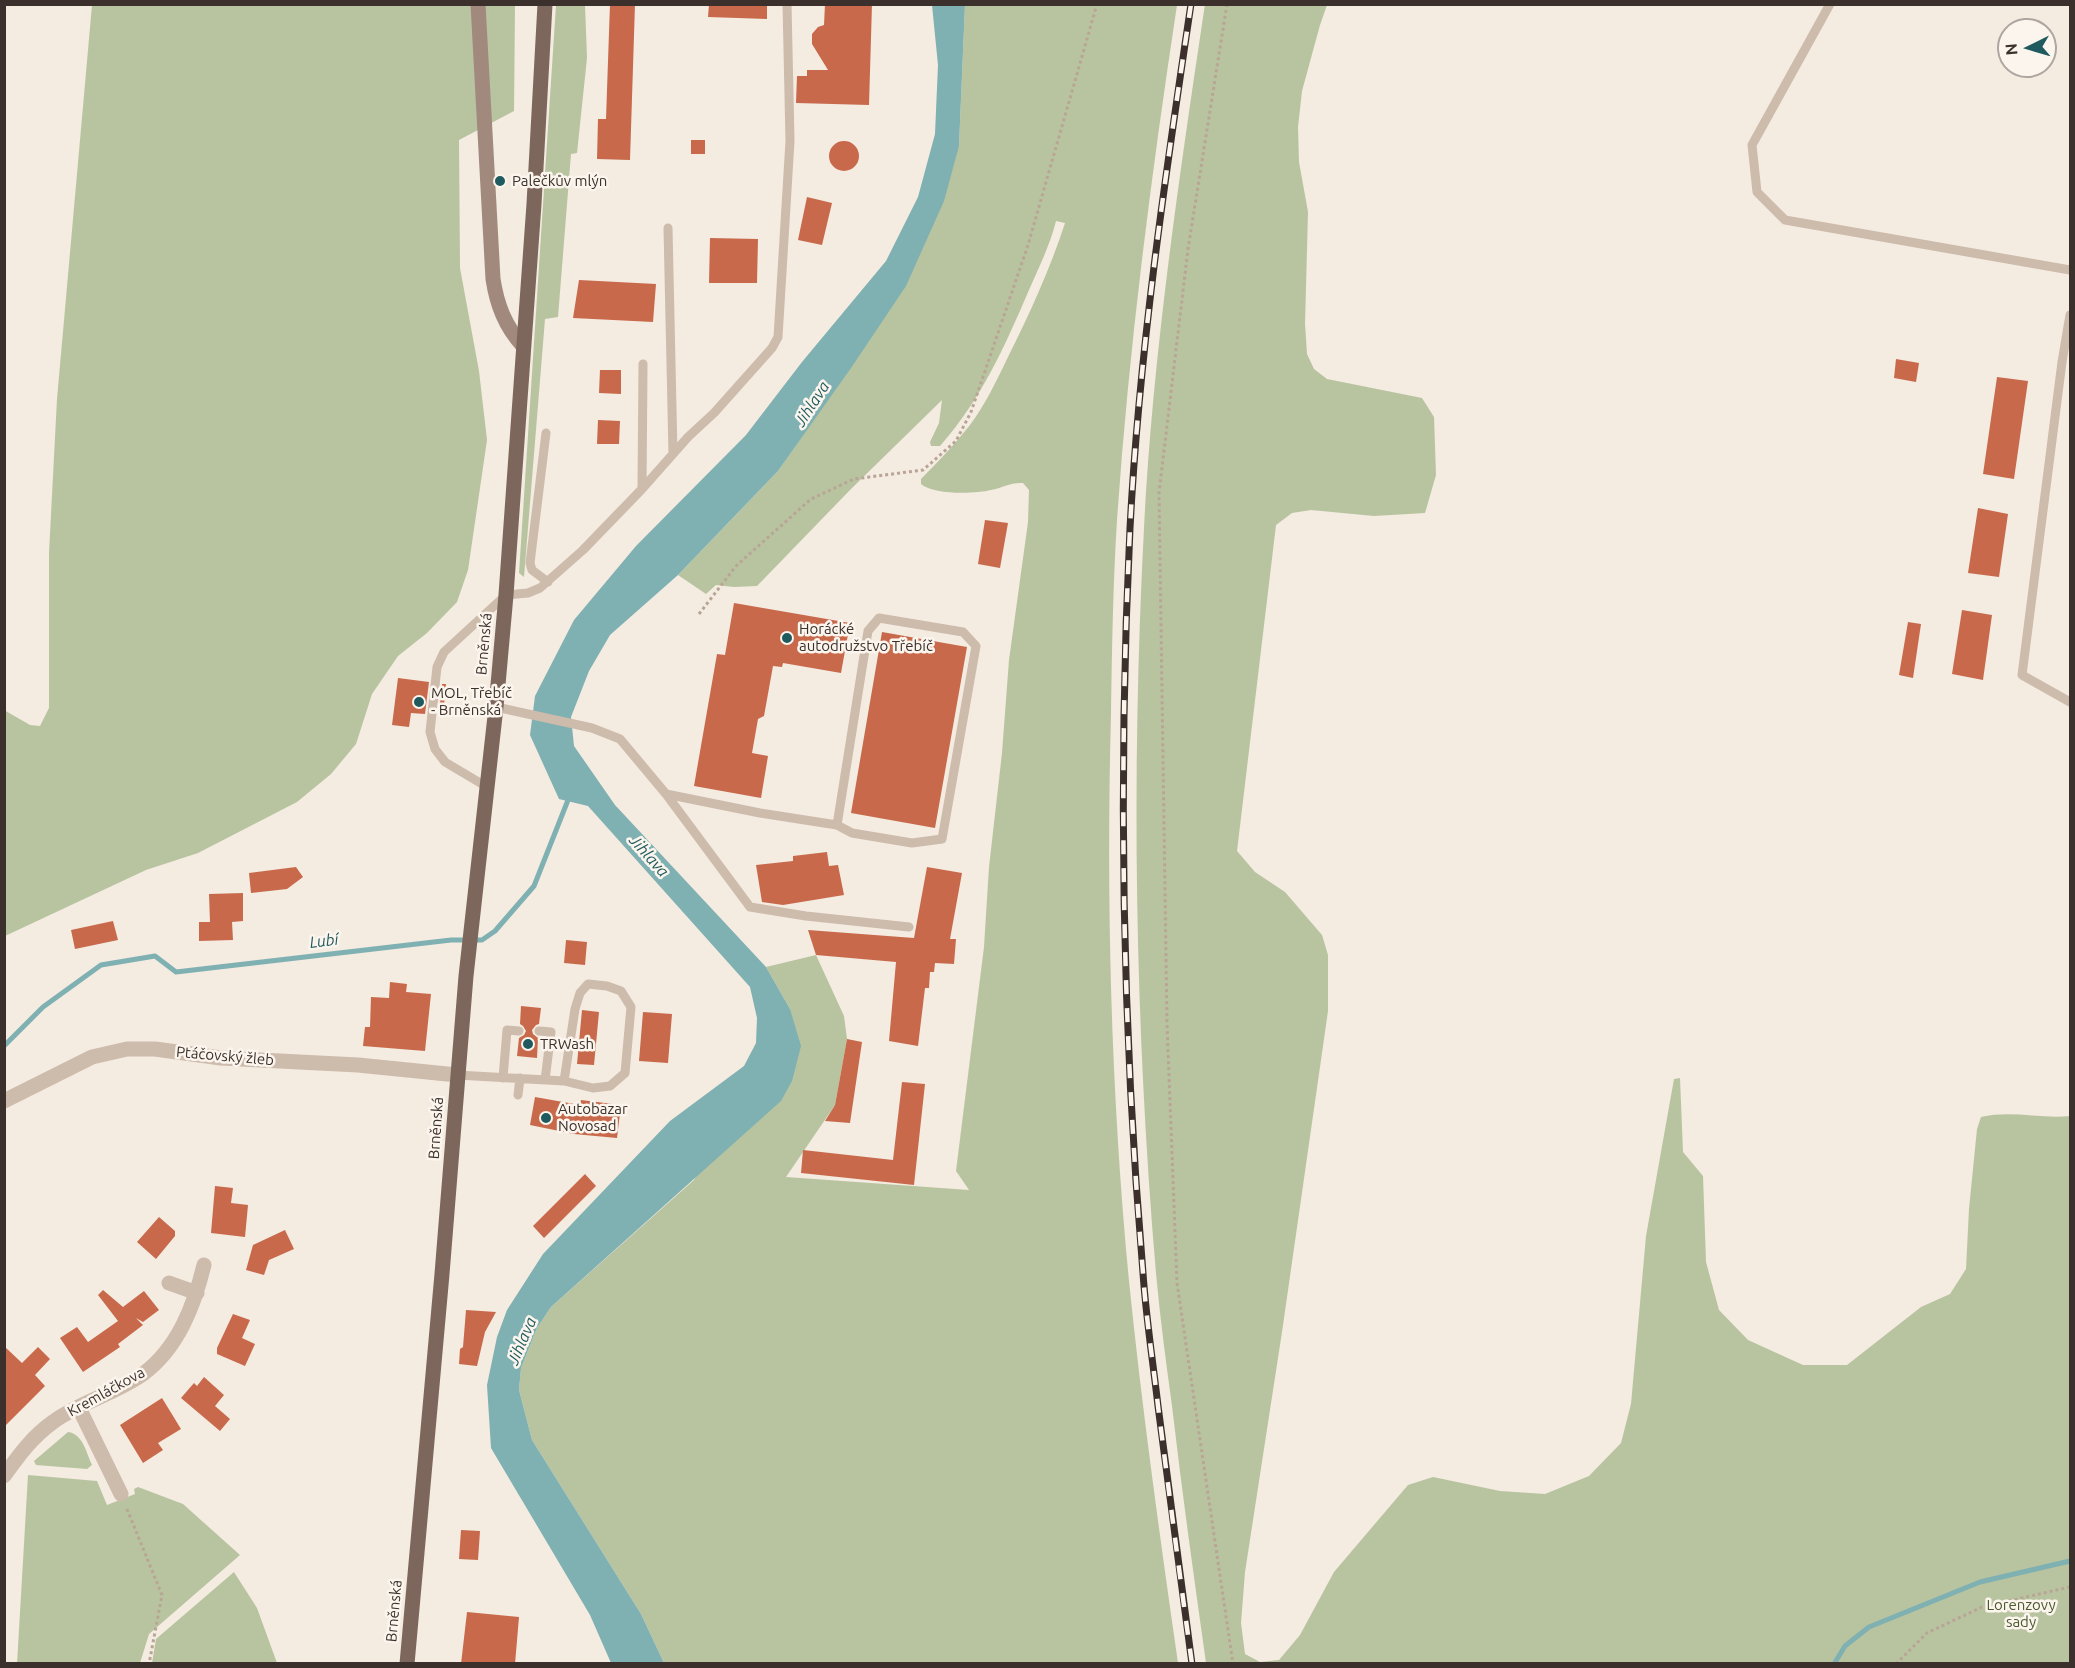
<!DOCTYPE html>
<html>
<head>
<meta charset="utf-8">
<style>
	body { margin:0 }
	#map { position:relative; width:2075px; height:1668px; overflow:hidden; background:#f4ebe1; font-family:Ubuntu,sans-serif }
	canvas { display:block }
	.frame { position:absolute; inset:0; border:6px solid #3b302b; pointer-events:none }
	.north { position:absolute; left:1997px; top:18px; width:60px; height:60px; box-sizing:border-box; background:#fbf5ee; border:2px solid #aea6a0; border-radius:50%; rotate:265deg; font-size:16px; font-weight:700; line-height:24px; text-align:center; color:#3b302b }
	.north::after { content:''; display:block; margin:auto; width:21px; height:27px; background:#1f5a5e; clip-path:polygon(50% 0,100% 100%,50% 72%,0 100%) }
</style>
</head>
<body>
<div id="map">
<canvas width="2075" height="1668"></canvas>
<div class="frame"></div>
<div class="north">N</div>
</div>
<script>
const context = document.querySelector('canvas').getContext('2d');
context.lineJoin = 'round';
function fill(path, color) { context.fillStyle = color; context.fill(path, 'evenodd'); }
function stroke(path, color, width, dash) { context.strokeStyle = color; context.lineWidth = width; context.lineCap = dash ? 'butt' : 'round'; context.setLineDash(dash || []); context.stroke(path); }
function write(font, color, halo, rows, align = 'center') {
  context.font = font + ' Ubuntu,sans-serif'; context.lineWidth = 5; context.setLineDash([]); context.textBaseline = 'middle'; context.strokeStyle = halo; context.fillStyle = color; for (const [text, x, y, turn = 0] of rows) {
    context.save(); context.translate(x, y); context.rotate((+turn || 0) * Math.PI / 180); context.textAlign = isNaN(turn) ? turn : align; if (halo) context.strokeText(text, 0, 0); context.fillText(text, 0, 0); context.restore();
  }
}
const green = new Path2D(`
	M1205,4L1327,5L1320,25L1302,91L1298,127L1299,162L1308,212L1305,324L1307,354L1314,369L1327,379L1422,398L1434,417L1436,475L1425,513L1374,516L1311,510L1292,513L1276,525L1237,851L1255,872L1285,892L1322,935L1328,955V1011L1282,1332L1245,1572L1241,1623L1245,1654L1260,1662L1279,1660L1300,1635L1334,1572L1408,1485L1433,1477L1500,1491L1545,1494L1589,1476L1621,1443L1631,1404L1646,1236L1674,1079L1680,1078L1683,1152L1703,1176L1706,1262L1719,1310L1748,1340L1803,1365H1847L1921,1307L1950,1294L1966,1269L1969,1209L1977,1129L1981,1117C2011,1110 2041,1119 2070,1116V1663H1206C1194,1578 1182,1492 1172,1406C1166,1362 1160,1318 1156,1273C1135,1025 1131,777 1144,528C1153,353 1179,178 1205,4Z
	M92,5H515L514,111L459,140L460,268L479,371L487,440L468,570L457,602L427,633L398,656L372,694L356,744L331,774L297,802L198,853L146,870L5,936L4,710L30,725L40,726L49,708V553L57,399Z
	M556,5H585L587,58L577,153L571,154L558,317L545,319L524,577L519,573Z
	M965,5H1177C1151,176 1129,347 1117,520C1113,584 1112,648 1111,713C1106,902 1111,1093 1129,1281C1142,1409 1160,1537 1178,1663H664L641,1614L532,1440L519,1390L521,1368L537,1328L551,1307L694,1180L790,1009L766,967L816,955L844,1016L847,1039L835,1105L786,1177L969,1190L956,1171L984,947L989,867L1002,753L1009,660L1028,522L1029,490L1023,483C1011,482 1002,488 991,490C975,494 933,495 921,484V479C938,462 955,444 970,425C985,405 997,380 1008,357C1030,313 1050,269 1065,223L1056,221C1050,245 1039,267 1029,290C1004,348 982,398 940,446H931L930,442L939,423L942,400L851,489L757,586L734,587L716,585L706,594L678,575L778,471L861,352L959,146Z
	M68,1432C83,1434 86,1452 92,1465L87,1469L36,1465L34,1461Z
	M28,1475L97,1481L107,1505L135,1494L134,1489L138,1487L183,1504L240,1555L149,1634L140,1663L17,1664Z
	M234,1572L257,1608L277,1663H152L156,1639Z`);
const water = new Path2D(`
	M932,5H965L959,146L944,201L906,286L851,368L778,471L678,575L610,635L589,671L571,717L574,746L615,805L766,967L790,1009L801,1046L792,1081L781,1101L551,1307L537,1328L521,1368L519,1390L532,1440L641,1614L664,1663H611L590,1615L491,1448L487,1385L497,1337L507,1310L543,1254L670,1121L744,1066L756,1043L757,1018L750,987L588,806L559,799L530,735L535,696L574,620L636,546L746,435L802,362L886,261L918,197L935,134L938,65Z`);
const stream = new Path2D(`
	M4,1046L43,1007L101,965L155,956L176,972L451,940H482L495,931L534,886L570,795
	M1834,1664L1845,1646L1869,1627L1980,1582L2070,1561`);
const building = new Path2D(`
	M610,4H635L630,160L597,159L598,119H606Z
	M709,4H767V19L708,17Z
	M825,4H872L869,105L796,103L797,76H807V70H828L812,44V34L818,27L824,25Z
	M691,140H705V154H691Z
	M829 156a15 15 0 1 1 30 0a15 15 0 1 1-30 0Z
	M807,197L832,203L822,245L798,240Z
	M710,238L758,239L757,283H709Z
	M579,280L656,284L653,322L573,318Z
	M1896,359L1919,363L1916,382L1894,378Z
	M600,370H621V394L599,393Z
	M1997,377L2028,381L2014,479L1983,474Z
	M598,420L620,421L619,444H597Z
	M1978,508L2008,514L1999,577L1968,573Z
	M985,520L1008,523L1000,568L978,564Z
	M734,603L850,623L841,673L783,663L782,667L773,666L764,716L758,719L752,753L768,756L761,798L694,786L717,654L725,655Z
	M1962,610L1992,615L1983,680L1952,674Z
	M1908,622L1921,624L1913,678L1899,675Z
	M882,632L967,647L935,828L851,813Z
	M398,678L429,682L425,714L411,713L409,727L392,725Z
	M442,684H446L443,717L439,716Z
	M827,852L829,866L838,865L844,895L783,905L762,902L756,865L793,861V856Z
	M296,867L303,877L287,889L251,893L249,873Z
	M927,867L962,873L950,939H956L954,964L935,963L934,972H930L929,988H925L918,1046L889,1041L896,962L816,955L808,930L914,938Z
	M243,893V921L232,922L233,940L199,941V922H210L209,894Z
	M113,921L118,940L75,949L71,930Z
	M566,940L587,942L585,965L564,963Z
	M390,982L407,984L406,992L431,994L425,1051L363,1046L365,1027H370L371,997L389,998Z
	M521,1006L541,1008L539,1024L536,1025L532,1030L533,1034L538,1038L537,1058L517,1056L519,1038L524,1035L526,1031L523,1026L520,1024Z
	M582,1010L599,1012L594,1065L577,1064Z
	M643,1012L672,1014L668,1063L639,1061Z
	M847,1039L862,1042L850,1123L825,1121L835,1105Z
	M902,1082L925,1084L914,1185L801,1173L803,1150L893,1160Z
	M535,1097L580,1105L581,1100L621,1105L617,1138L574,1134L530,1125Z
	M585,1174L596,1186L544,1238L533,1226Z
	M215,1186L233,1188L231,1203L248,1205L245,1237L211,1233Z
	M159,1217L175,1231V1236L156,1259L137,1242Z
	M285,1230L294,1249L269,1260L264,1275L246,1270L253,1245Z
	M103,1290L123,1307L144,1291L159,1310L143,1322L136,1318L143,1325L118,1344L120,1347L83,1372L60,1338L77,1327L88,1342L118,1321L98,1295Z
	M466,1310L496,1312L485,1332L477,1366L459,1364L460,1349L463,1347Z
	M233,1314L250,1320L242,1338L255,1344L245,1366L217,1354V1348Z
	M4,1346L22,1363L38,1347L50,1359L35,1375L45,1386L4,1427Z
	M204,1377L224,1395L215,1406L230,1419L220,1431L181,1398L194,1383L197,1386Z
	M162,1398L181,1429L158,1443L163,1450L143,1463L120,1425Z
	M461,1530L480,1531L478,1560L459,1559Z
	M467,1612L519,1617L515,1664H461Z`);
const path = new Path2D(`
	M1227,4L1188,249L1159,493L1167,1024L1177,1283L1233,1664
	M699,614L736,566L811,499L854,479L923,470L956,441L971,412L1028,245L1097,4
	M127,1509L162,1595L149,1664
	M1896,1664L1927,1633L1982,1607L2070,1587`);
const lane = new Path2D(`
	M1830,4L1752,145L1757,192L1785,220L2070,270
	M668,228L673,454
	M2070,315L2062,362L2022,675L2070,702
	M546,433L530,563L532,570L548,582
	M642,489L643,364
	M496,707L592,728L620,739L666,794L760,813L837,825L852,833L912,843L942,839L976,646L963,632L879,618L868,631L837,825
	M487,787L445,762L435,749L430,732L437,667L444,652L506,595L528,593L540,588L583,550L642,489L688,437L714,413L772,348L778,337L790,141L787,4
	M666,794L750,907L806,916L909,927
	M539,1031L551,1032L545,1080
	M457,1075L564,1081L593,1088L610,1086L625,1073L631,1007L621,991L607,986L588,984L580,993L575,1009L564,1081
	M503,1078L507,1030L519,1031
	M518,1095L520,1078`);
const street = new Path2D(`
	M4,1101L92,1057L127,1049H155L221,1058L358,1065L457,1075
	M169,1283L197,1293
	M79,1408L121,1494
	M4,1476C19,1455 33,1436 53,1422C80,1402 115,1394 143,1374C178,1348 194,1306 204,1265`);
const secondary = new Path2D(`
	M478,4L493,279C497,305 505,326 523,346`);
const primary = new Path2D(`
	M407,1664L442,1274L466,976L496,707L506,595L534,204L545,4`);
const rail = new Path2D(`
	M1191,4C1165,178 1139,353 1130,528C1118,777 1122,1025 1143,1273C1146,1318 1153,1362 1158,1406C1169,1492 1180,1578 1192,1664`);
const markers = [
	[500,181,6,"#1f5a5e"],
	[787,638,6,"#1f5a5e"],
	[419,702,6,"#1f5a5e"],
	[528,1044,6,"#1f5a5e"],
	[546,1118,6,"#1f5a5e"]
];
const poiNames = [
	["Palečkův mlýn",512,181],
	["Horácké",799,629],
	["autodružstvo Třebíč",799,646],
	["MOL, Třebíč",431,693],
	["- Brněnská",431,710],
	["TRWash",540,1044],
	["Autobazar",558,1109],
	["Novosad",558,1126]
];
const streetNames = [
	["Brněnská",484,644,-85],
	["Ptáčovský žleb",225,1056,5],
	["Brněnská",436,1128,-86],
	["Kremláčkova",106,1392,-29],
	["Brněnská",394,1611,-85]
];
const parkNames = [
	["Lorenzovy",2021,1605],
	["sady",2021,1622]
];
const waterNames = [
	["Jihlava",812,404,-57],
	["Jihlava",649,856,48],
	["Lubí",324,941,-7],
	["Jihlava",522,1341,-67]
];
fill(green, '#b8c4a0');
fill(water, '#7fb0b2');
stroke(stream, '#7fb0b2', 5);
fill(building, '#c8694b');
stroke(path, '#b9a596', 3, [3, 3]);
stroke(lane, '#cdbbac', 9);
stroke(street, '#cdbbac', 15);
stroke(secondary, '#a18a7d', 15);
stroke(primary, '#7d675c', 15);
stroke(rail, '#3b302b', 7);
stroke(rail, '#fbf5ee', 4.5, [14]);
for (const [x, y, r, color] of markers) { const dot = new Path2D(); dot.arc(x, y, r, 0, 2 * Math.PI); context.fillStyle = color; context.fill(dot); stroke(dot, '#fbf5ee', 2); }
write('15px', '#3b302b', '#fbf5ee', poiNames, 'left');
write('15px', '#3b302b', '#fbf5ee', streetNames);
write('15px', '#4a5a2e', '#fbf5ee', parkNames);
write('italic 16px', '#1f5a5e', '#fbf5ee', waterNames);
</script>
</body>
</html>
